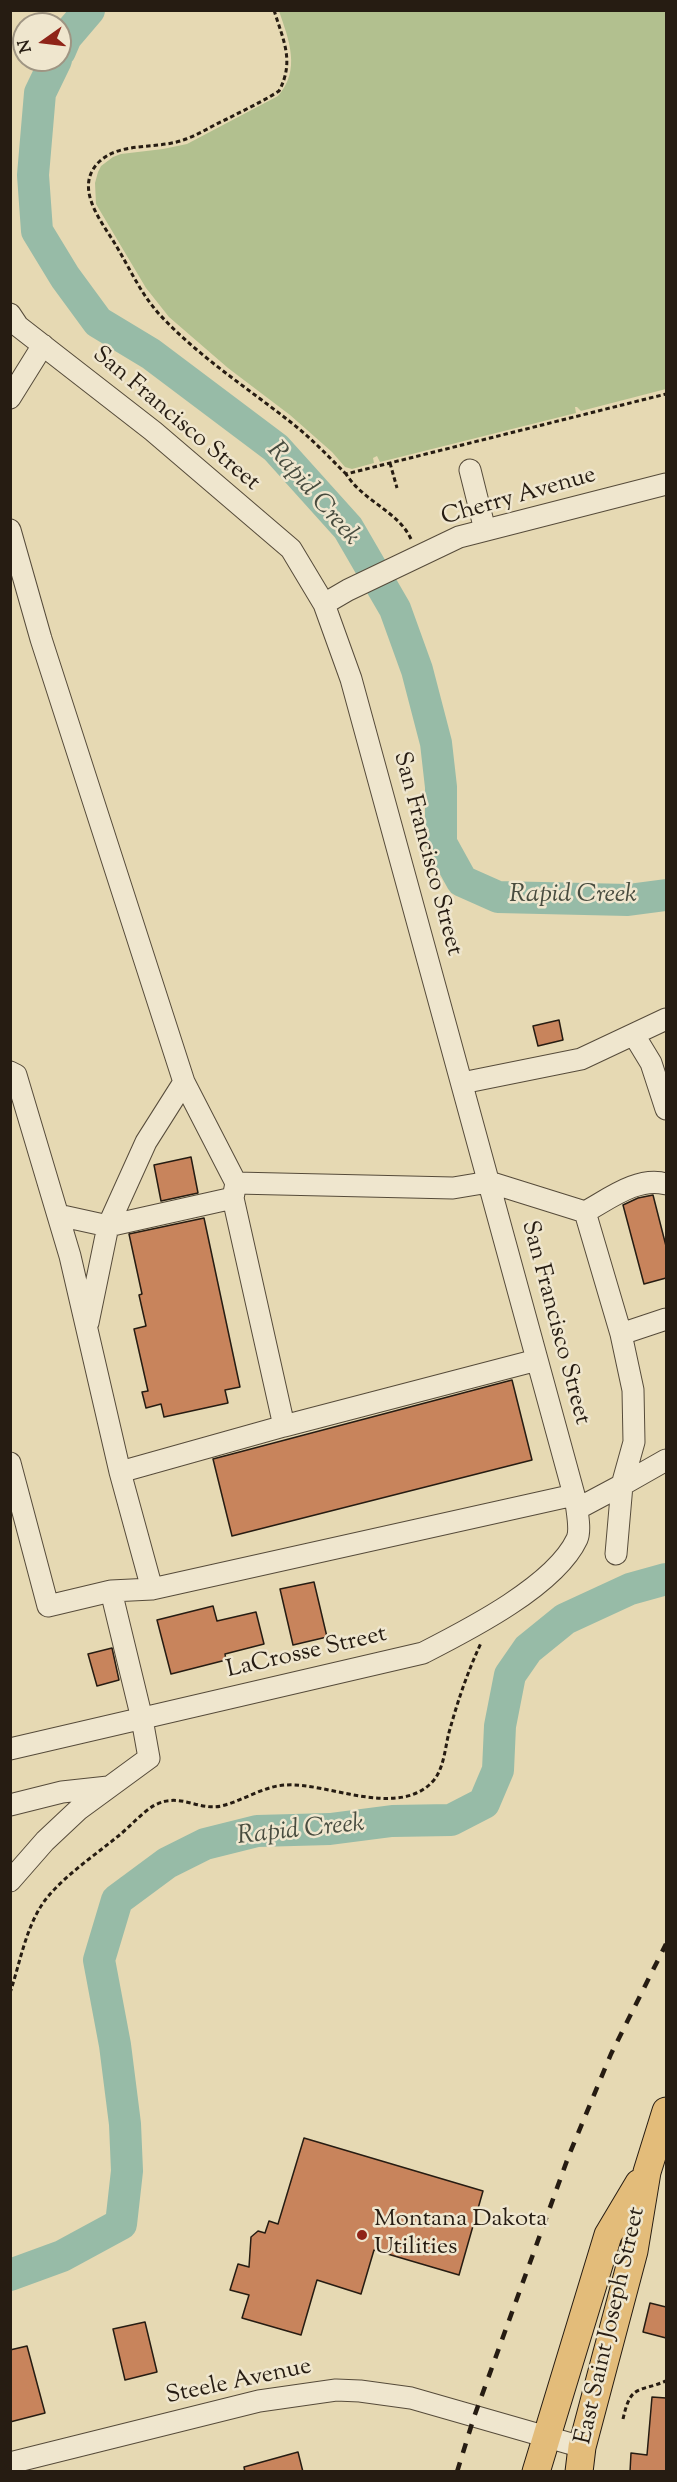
<!DOCTYPE html>
<html>
<head>
<meta charset="utf-8">
<style>
	body { margin:0 }
	#map { position:relative; width:677px; height:2482px; overflow:hidden; background:#e6d9b3; font-family:"Sorts Mill Goudy",serif }
	canvas { display:block }
	.frame { position:absolute; inset:0; border:12px solid #261c12; pointer-events:none }
	.north { position:absolute; left:12px; top:12px; width:60px; height:60px; box-sizing:border-box; background:#efe6ce; border:2px solid #9f9583; border-radius:50%; rotate:256deg; font-size:16px; font-weight:700; line-height:24px; text-align:center; color:#261c12 }
	.north::after { content:''; display:block; margin:auto; width:21px; height:27px; background:#8f2418; clip-path:polygon(50% 0,100% 100%,50% 72%,0 100%) }
</style>
</head>
<body>
<div id="map">
<canvas width="677" height="2482"></canvas>
<div class="frame"></div>
<div class="north">N</div>
</div>
<script>
const context = document.querySelector('canvas').getContext('2d');
context.lineJoin = 'round';
function fill(path, color) { context.fillStyle = color; context.fill(path, 'evenodd'); }
function stroke(path, color, width, dash) { context.strokeStyle = color; context.lineWidth = width; context.lineCap = dash ? 'butt' : 'round'; context.setLineDash(dash || []); context.stroke(path); }
function write(font, color, halo, rows, align = 'center') {
  context.font = font + ' "Sorts Mill Goudy",serif'; context.lineWidth = 5; context.setLineDash([]); context.textBaseline = 'middle'; context.strokeStyle = halo; context.fillStyle = color; for (const [text, x, y, turn = 0] of rows) {
    context.save(); context.translate(x, y); context.rotate((+turn || 0) * Math.PI / 180); context.textAlign = isNaN(turn) ? turn : align; if (halo) context.strokeText(text, 0, 0); context.fillText(text, 0, 0); context.restore();
  }
}
const green = new Path2D(`
	M279,11H666V389L581,411L577,407H575L576,413L380,462L377,456L373,458L374,463L352,469L345,467L332,452L290,415L228,368L169,317L146,288L96,204L95,183L98,172L101,166L113,157L121,154L163,149L187,144L278,96C301,70 289,40 279,11Z`);
const river = new Path2D(`
	M60,51L66,37L89,10
	M56,60L40,93L33,175L37,231L65,277L98,322L151,354L276,448L348,528L395,609L417,670L436,743L441,787V843L462,881L498,897L628,900L666,895
	M10,2275L62,2256L121,2224L127,2171L125,2124L115,2045L99,1960L117,1900L167,1863L205,1844L257,1831L330,1829L392,1821L451,1820L484,1803L498,1770L500,1726L510,1675L528,1649L565,1619L630,1589L666,1579`);
const building = new Path2D(`
	M559,1020L563,1040L538,1046L533,1026Z
	M191,1157L198,1193L161,1201L154,1165Z
	M653,1195L666,1246V1278L644,1284L623,1205L638,1198Z
	M204,1218L240,1387L225,1390L228,1403L164,1417L161,1404L146,1408L142,1392L148,1391L134,1329L146,1326L139,1295L142,1294L129,1234Z
	M512,1380L532,1460L232,1536L213,1459Z
	M314,1582L327,1637L293,1645L280,1589Z
	M213,1606L217,1621L256,1612L264,1644L225,1654L226,1660L171,1674L157,1620Z
	M112,1648L119,1680L97,1686L88,1654Z
	M304,2138L483,2191L459,2275L374,2250L361,2294L317,2280L301,2335L242,2318L249,2295L230,2290L238,2264L249,2267L251,2237L258,2231L265,2233L269,2221L278,2224Z
	M650,2303L666,2307V2338L643,2332Z
	M145,2322L157,2372L125,2380L113,2329Z
	M27,2346L45,2413L10,2422V2350Z
	M652,2397L666,2398V2472H630L631,2453L647,2455Z
	M298,2452L303,2472H245L244,2467Z`);
const path = new Path2D(`
	M274,10C283,40 295,61 279,91C262,102 244,110 227,119C213,125 200,134 186,139C159,150 122,141 100,161C74,185 98,217 112,239C128,264 139,292 160,315C199,357 249,389 293,424C312,439 329,457 346,474
	M390,463L397,488
	M411,539C398,511 364,502 346,474L666,394
	M10,1993C21,1960 27,1919 51,1893C70,1872 95,1855 117,1837C129,1828 142,1812 155,1805C180,1792 198,1811 221,1806C243,1801 263,1786 286,1785C327,1782 400,1820 434,1780C445,1766 445,1745 450,1729C458,1700 468,1671 481,1643
	M623,2419C631,2383 638,2393 666,2381`);
const minor = new Path2D(`
	M10,314L18,326L153,431L291,549L324,604L351,679L576,1502C577,1512 581,1530 577,1539C555,1586 468,1630 423,1653L10,1749
	M10,398L43,345
	M470,470L485,530
	M10,530L41,639L184,1082L236,1183L453,1188L489,1182L585,1212C609,1199 638,1176 666,1184
	M324,604L348,590L459,537L666,484
	M634,1035L651,1063L666,1109
	M10,1072L16,1075L70,1256L120,1472L152,1589
	M462,1083L581,1059L666,1019
	M585,1212L621,1334
	M58,1215L108,1226L233,1198
	M88,1323L108,1226L146,1142L184,1082
	M284,1426L537,1360
	M10,1463L48,1606L111,1591L152,1589L574,1495
	M120,1472L284,1426L233,1198L236,1183
	M577,1509L622,1485L634,1442L633,1390L621,1334L666,1319
	M616,1554L622,1485L666,1460
	M10,1805L62,1792L108,1787
	M10,1881L45,1841L78,1810L149,1758L142,1719L111,1591
	M10,2463L259,2401L336,2390L360,2391L411,2398L582,2447`);
const major = new Path2D(`
	M536,2472L608,2235L639,2183
	M579,2472L582,2447L634,2251L647,2172L666,2111`);
const rail = new Path2D(`
	M457,2472L474,2417L569,2155L611,2054L666,1944`);
const markers = [
	[362,2235,6,"#8f2418"]
];
const streetNames = [
	["San Francisco Street",175,420,40],
	["Cherry Avenue",519,498,-16],
	["San Francisco Street",426,854,75],
	["San Francisco Street",554,1323,75],
	["LaCrosse Street",307,1654,-13],
	["East Saint Joseph Street",612,2326,-77],
	["Steele Avenue",239,2383,-12]
];
const poiNames = [
	["Montana Dakota",374,2221],
	["Utilities",374,2249]
];
const waterNames = [
	["Rapid Creek",312,495,49],
	["Rapid Creek",573,897],
	["Rapid Creek",301,1832,-6]
];
fill(green, '#b2c08f');
stroke(river, '#97bba7', 32);
fill(building, '#c8845c');
stroke(building, '#261c12', 1.5);
stroke(minor, '#564b3a', 23);
stroke(major, '#261c12', 29);
stroke(path, '#261c12', 3, [4.5, 3]);
stroke(minor, '#efe6ce', 21);
stroke(major, '#e3bc7a', 27);
stroke(rail, '#261c12', 4.5, [10, 10]);
for (const [x, y, r, color] of markers) { const dot = new Path2D(); dot.arc(x, y, r, 0, 2 * Math.PI); context.fillStyle = color; context.fill(dot); stroke(dot, '#efe6ce', 2); }
write('24px', '#261c12', '#efe6ce', streetNames);
write('24px', '#261c12', '#efe6ce', poiNames, 'left');
write('italic 26px', '#484c3f', '#efe6ce', waterNames);
</script>
</body>
</html>
